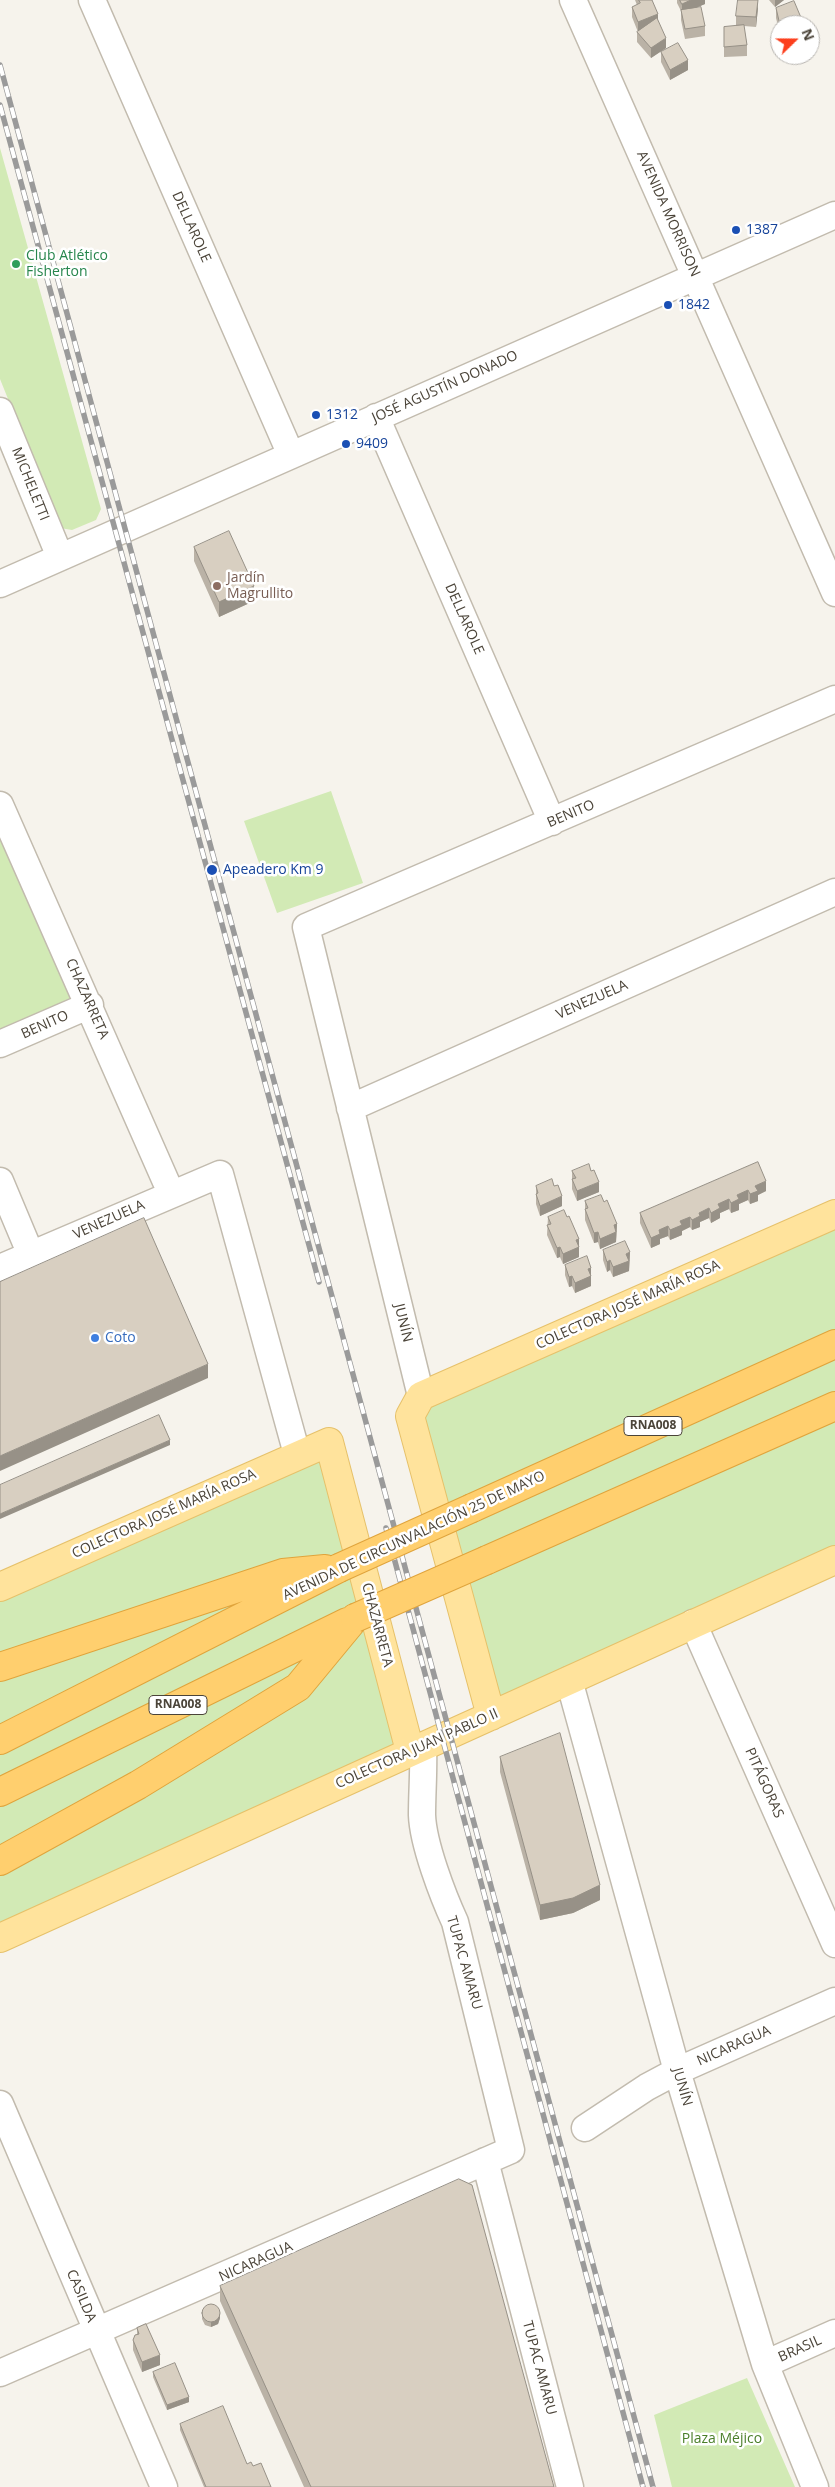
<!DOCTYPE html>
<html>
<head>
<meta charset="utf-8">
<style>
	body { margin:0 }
	#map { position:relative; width:835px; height:2487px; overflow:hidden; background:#f6f3ec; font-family:"Open Sans",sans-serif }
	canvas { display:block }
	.north { position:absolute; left:770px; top:15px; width:50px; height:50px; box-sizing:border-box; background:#fff; border:1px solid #b7b4b0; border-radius:50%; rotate:68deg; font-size:14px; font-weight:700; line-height:20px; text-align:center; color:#4b4439 }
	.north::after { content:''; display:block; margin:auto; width:18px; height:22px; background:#fc3f1d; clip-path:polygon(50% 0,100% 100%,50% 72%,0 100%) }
</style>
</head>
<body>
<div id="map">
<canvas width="835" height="2487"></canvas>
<div class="north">N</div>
</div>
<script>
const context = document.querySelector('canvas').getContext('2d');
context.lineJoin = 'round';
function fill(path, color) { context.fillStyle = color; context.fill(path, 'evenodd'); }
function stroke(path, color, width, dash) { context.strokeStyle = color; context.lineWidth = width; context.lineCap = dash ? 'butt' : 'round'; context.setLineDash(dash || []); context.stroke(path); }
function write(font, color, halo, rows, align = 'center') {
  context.font = font + ' "Open Sans",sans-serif'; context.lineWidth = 5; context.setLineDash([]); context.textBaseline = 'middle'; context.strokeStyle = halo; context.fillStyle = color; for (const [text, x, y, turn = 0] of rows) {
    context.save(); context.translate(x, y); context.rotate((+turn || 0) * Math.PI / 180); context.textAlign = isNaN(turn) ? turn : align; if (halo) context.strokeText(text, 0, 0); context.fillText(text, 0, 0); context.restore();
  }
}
const green = new Path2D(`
	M0,148L101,509L96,520L72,530L60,528L0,379Z
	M331,791L363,883L277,913L244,821Z
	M0,808L90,1005L0,1044Z
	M835,1214V1560L491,1716L410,1416Z
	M329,1442L410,1751L0,1938V1587Z
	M747,2378L795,2487H672L654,2415Z`);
const minor = new Path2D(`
	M92,0L291,455
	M573,0L835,593
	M0,411L60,557
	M376,417L552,822
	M0,584L835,215
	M0,805L171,1193
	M0,1044L90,1005
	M350,1108L835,892
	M0,1181L31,1255
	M0,1268L220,1174L297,1454
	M421,1396L306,927L835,699
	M693,1623L835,1944
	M569,1680L677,2071L765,2364L815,2487
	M0,2104L164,2487
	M585,2128L647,2087L677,2071L835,2001
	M485,2161L570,2487
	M765,2364L835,2333
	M0,2373L511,2150L455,1922C443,1896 423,1844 422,1815C422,1792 424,1769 423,1746`);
const major = new Path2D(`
	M0,1587L329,1442L410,1751
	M491,1716L410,1416L421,1396L835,1214
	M0,1938L835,1560`);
const highway = new Path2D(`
	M472,1508L835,1344
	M487,1560L835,1406
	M0,1667L283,1573L325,1569
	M0,1740L339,1568
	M0,1792L347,1622
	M0,1861L138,1785L298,1687L355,1618`);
const rail = new Path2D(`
	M0,65L653,2487
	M0,105L319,1282
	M386,1528L643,2487`);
const highwayBridge = new Path2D(`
	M339,1568L472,1508
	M355,1618L487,1560`);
const wall = new Path2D(`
	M635,0H652L666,48L651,58L637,42V32H638L632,17V7L637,5Z
	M677,0H705V4L697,7L705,26V36L685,39L681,20V11L677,3Z
	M769,0H784L775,7Z
	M758,8L756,27L744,26L747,45V56L724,57V27L736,26V16Z
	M776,8L802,25H780V34L776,18Z
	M661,52L688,70L670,80L661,62Z
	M194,547L254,601L219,617L194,561Z
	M758,1162L766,1191L758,1195V1201L750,1204L748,1200L739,1204V1210L731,1213L729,1209L720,1213V1218L711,1223L709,1218L700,1222V1227L692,1230L690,1227L682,1231V1235L670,1240L668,1236L660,1239V1244L651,1248L640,1223V1213Z
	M572,1171L599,1192L577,1201L572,1189Z
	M536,1186L562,1206L540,1216L536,1204Z
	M585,1201L604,1202L617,1224L616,1242L600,1249L598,1242L594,1243L585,1220Z
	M548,1217H567L579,1239V1257L563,1264L560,1257L557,1258L547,1235Z
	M603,1250L630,1252L629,1271L613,1277L610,1270L607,1272L603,1260Z
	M565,1265L591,1268V1286L575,1293L572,1286L569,1287L565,1275Z
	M500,1757L600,1900L573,1913L540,1920L500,1772Z
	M220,2286L554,2487H304L220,2301Z
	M202,2314L220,2318L218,2324L211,2327L205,2325L202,2319Z
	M137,2328L160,2365L142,2372L133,2350V2340L137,2334Z
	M153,2372L189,2402L167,2410L153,2377Z
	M180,2424L247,2464L253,2466L271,2487H204L180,2430Z`);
const shadedWall = new Path2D(`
	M691,0H705V4L682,14V4Z
	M758,0V8L756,27V17Z
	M775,0H784L775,7Z
	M658,14V24L638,33V22Z
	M802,20V25H788Z
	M666,38V48L651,58V48Z
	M688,60V70L670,80V70Z
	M254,586V601L219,617V602Z
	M766,1181V1191L758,1195V1201L750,1204V1194L755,1186Z
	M599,1182V1192L577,1201V1191Z
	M748,1190V1200L739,1204V1210L731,1213V1203L737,1195Z
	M562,1196V1206L540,1216V1206Z
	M729,1199V1209L720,1213V1218L711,1223V1213L718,1204Z
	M709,1208V1218L700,1222V1227L692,1230V1220L699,1213Z
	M690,1217V1227L682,1231V1235L670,1240V1230L680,1221Z
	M617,1224L616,1242L600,1249V1239L614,1225Z
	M668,1226V1236L660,1239V1244L651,1248V1238L659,1230Z
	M598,1232V1242L594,1243V1233Z
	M579,1239V1257L563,1264V1254L576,1240Z
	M560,1247V1257L557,1258V1248Z
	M630,1252L629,1271L613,1277V1267L626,1254Z
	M610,1260V1270L607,1272V1262Z
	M591,1268V1286L575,1293V1283L588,1269Z
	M572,1276V1286L569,1287V1277Z
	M208,1364V1378L0,1471V1456Z
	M170,1440V1445L0,1519V1514Z
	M600,1885V1900L573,1913L540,1920V1905Z
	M220,2313V2318L218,2324L211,2327V2322Z
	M160,2355V2365L142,2372V2362Z
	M189,2397V2402L167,2410V2405Z`);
const building = new Path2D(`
	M639,0H652L658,14L638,22L632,7L640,3Z
	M680,0H691L682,4Z
	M738,0H758L756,17L736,16Z
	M794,1L802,20L788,25H780L776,8Z
	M701,7L705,26L685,29L681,10Z
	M657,18L666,38L651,48L637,32Z
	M744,25L747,45L724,47V27Z
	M678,43L688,60L670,70L661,52Z
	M229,531L254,586L219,602L194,547Z
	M758,1162L766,1181L755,1186L758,1191L750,1194L748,1190L737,1195L739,1199L731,1203L729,1199L718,1204L720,1208L711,1213L709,1208L699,1213L700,1216L692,1220L690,1217L680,1221L682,1225L670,1230L668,1226L659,1230L660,1234L651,1238L640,1213Z
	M589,1164L591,1171L594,1170L599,1182L577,1191L572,1179L576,1178L572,1171Z
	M552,1179L554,1186L558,1185L562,1196L540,1206L536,1194L538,1193L536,1186Z
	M601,1195L604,1202L607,1200L617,1224L614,1225L616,1232L600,1239L598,1232L594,1233L585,1209L588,1208L585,1201Z
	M564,1210L567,1217L569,1216L579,1239L576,1240L579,1247L563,1254L560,1247L557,1248L547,1225L551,1224L548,1217Z
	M144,1218L208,1364L0,1456V1282Z
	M625,1241L630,1252L626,1254L629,1261L613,1267L610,1260L607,1262L603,1250Z
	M587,1256L591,1268L588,1269L591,1276L575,1283L572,1276L569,1277L565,1265Z
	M159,1415L170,1440L0,1514V1485Z
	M560,1733L600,1885L573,1898L540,1905L500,1757Z
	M459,2179L472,2185L554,2487H311L220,2286Z
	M202 2313a9 9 0 1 1 18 0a9 9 0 1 1-18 0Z
	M146,2324L160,2355L142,2362L133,2340L135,2335L139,2334L137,2328Z
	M175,2363L189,2397L167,2405L153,2372Z
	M223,2406L247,2464L251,2462L253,2466L261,2463L271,2487H206L180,2424Z`);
const markers = [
	[736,230,5,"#1a4fb4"],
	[16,264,5,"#2e9e5b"],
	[668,305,5,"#1a4fb4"],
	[316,415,5,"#1a4fb4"],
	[346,444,5,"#1a4fb4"],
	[217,586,5,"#8d6e63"],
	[212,870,6,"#1a4fb4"],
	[95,1338,5,"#3f7fe0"]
];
const shields = [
	[653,1426,58],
	[178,1705,58]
];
const shieldNames = [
	["RNA008",653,1426],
	["RNA008",178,1705]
];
const streetNames = [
	["AVENIDA MORRISON",668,214,66],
	["DELLAROLE",191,227,66],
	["JOSÉ AGUSTÍN DONADO",445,387,-24],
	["MICHELETTI",30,484,68],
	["DELLAROLE",464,619,66],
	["BENITO",571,814,-23],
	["CHAZARRETA",87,999,66],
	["VENEZUELA",592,1000,-24],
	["BENITO",45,1025,-24],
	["VENEZUELA",109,1220,-24],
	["COLECTORA JOSÉ MARÍA ROSA",628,1305,-24],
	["JUNÍN",403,1323,76],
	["COLECTORA JOSÉ MARÍA ROSA",164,1514,-24],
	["AVENIDA DE CIRCUNVALACIÓN 25 DE MAYO",414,1536,-25],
	["CHAZARRETA",377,1625,75],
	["COLECTORA JUAN PABLO II",417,1749,-24],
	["PITÁGORAS",764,1783,66],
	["TUPAC AMARU",464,1963,74],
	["NICARAGUA",734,2046,-24],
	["JUNÍN",682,2087,74],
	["NICARAGUA",256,2262,-24],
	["CASILDA",81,2296,67],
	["BRASIL",800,2349,-24],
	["TUPAC AMARU",539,2368,75]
];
const transitNames = [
	["1387",746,230],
	["1842",678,305],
	["1312",326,415],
	["9409",356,444],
	["Apeadero Km 9",223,870]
];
const leisureNames = [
	["Club Atlético",26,256],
	["Fisherton",26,272]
];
const educationNames = [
	["Jardín",227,578],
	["Magrullito",227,594]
];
const shopNames = [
	["Coto",105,1338]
];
const parkNames = [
	["Plaza Méjico",722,2439]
];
fill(green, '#d2eab5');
stroke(minor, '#c2bbae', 29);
stroke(major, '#e6c16a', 30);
stroke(highway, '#e0a43c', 30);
stroke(minor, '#fff', 26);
stroke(major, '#ffe39c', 28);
stroke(highway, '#ffcf6e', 28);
stroke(rail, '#9a9a9a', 5.5);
stroke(rail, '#fff', 4, [11]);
stroke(highwayBridge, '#e0a43c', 30, []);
stroke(highwayBridge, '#ffcf6e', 28);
fill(wall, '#bab2a6');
fill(shadedWall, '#979187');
fill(building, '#d8cfc1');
stroke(building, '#979187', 1);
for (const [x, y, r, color] of markers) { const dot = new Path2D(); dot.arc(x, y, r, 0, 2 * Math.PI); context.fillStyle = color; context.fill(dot); stroke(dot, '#fff', 2); }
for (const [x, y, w] of shields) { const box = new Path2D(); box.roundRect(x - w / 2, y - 9.5, w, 19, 4); context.fillStyle = '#fff'; context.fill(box); stroke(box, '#4b4439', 1); }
write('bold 12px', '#4b4439', null, shieldNames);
write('14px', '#4b4439', '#fff', streetNames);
write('14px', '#164399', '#fff', transitNames, 'left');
write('14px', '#27864d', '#fff', leisureNames, 'left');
write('14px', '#785e54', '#fff', educationNames, 'left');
write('14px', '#366cbe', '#fff', shopNames, 'left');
write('14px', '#4a7f2a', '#fff', parkNames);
</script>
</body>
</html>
